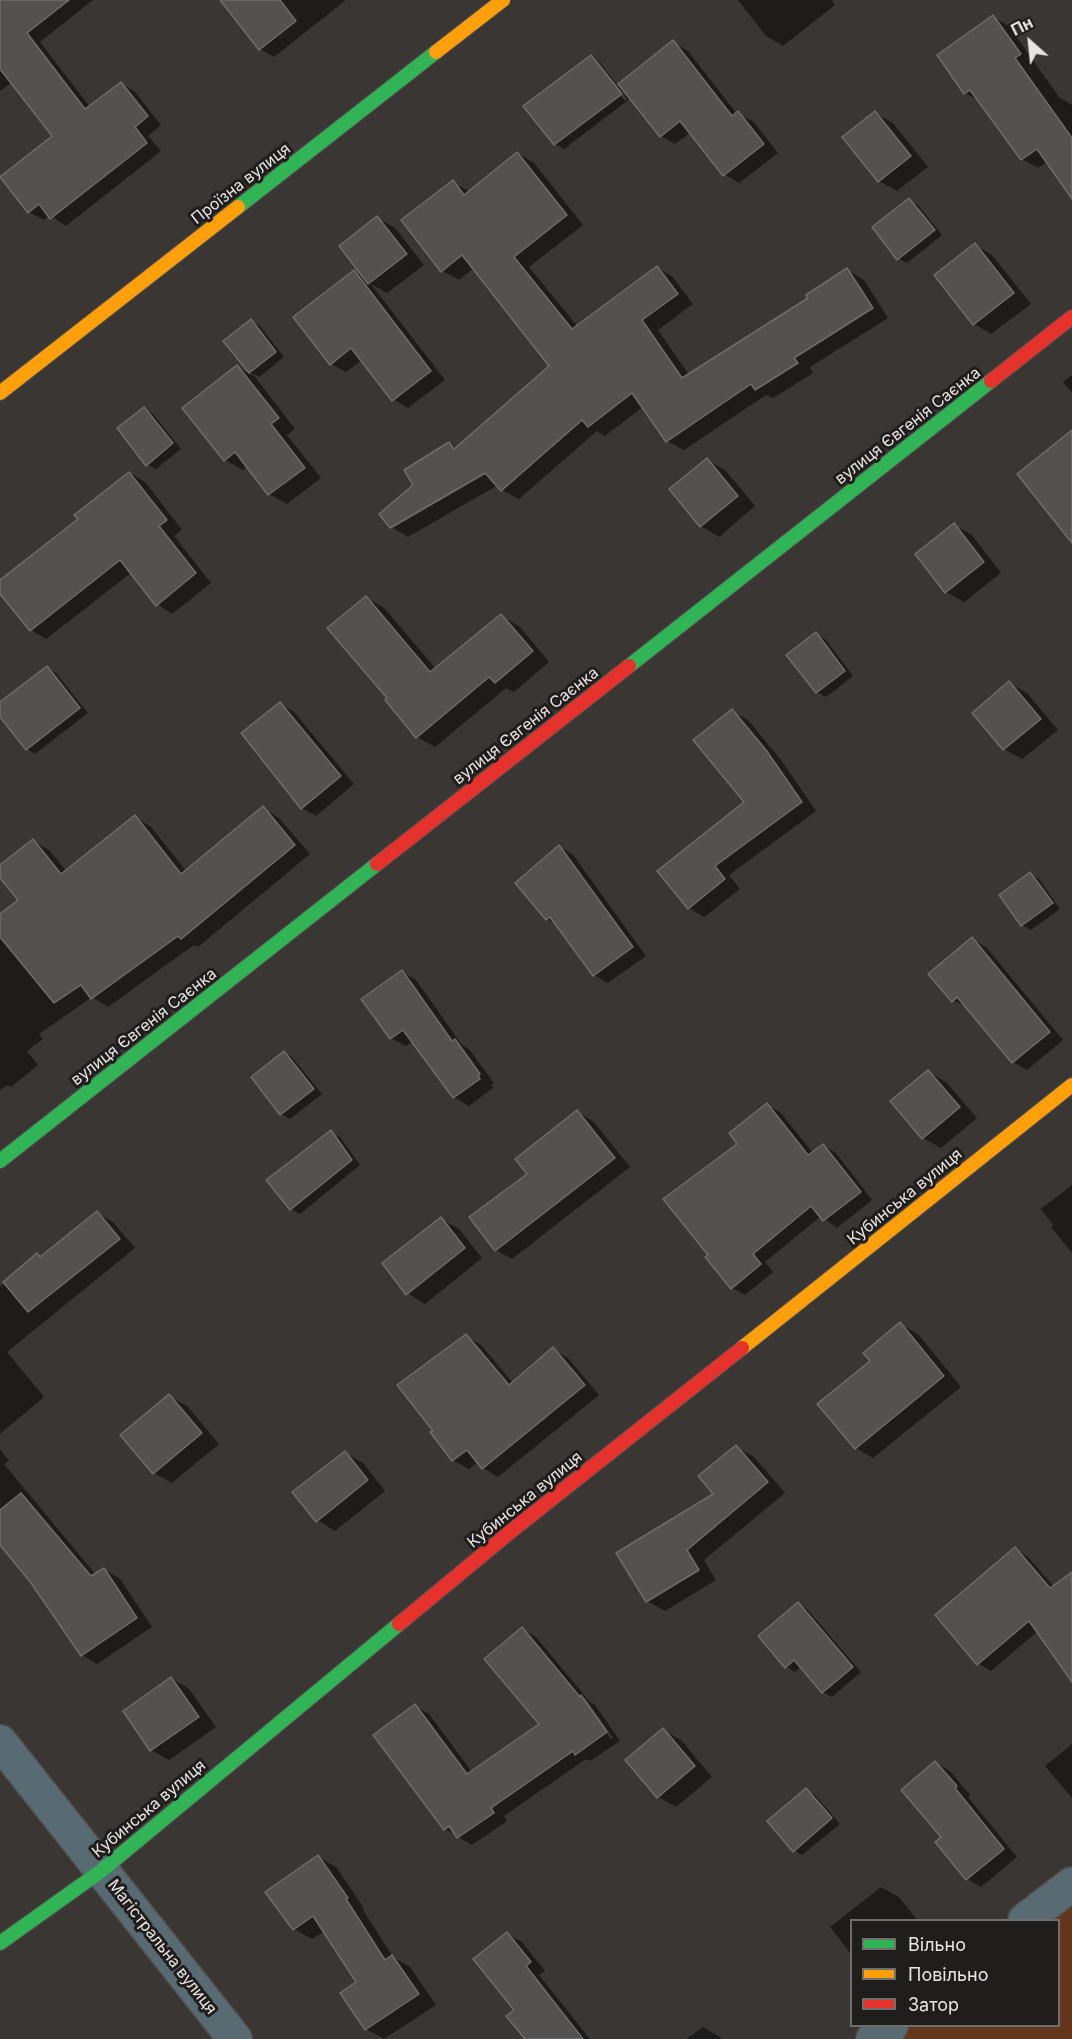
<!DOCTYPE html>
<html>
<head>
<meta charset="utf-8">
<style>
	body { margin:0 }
	#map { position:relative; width:1072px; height:2039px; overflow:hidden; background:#393634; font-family:Inter,sans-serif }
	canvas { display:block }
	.legend { position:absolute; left:850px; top:1919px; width:210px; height:108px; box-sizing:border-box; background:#201e1c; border:2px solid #706e6c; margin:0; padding:8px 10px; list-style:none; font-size:18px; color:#e9e5e3 }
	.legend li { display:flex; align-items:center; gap:12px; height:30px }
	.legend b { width:30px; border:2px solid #706e6c }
	.north { position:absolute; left:1000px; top:12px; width:60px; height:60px; -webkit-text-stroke:4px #201e1c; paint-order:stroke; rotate:333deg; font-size:16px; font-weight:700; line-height:24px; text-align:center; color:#e9e5e3 }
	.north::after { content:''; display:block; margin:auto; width:21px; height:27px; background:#e9e5e3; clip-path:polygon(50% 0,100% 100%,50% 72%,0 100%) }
</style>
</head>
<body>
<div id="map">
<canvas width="1072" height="2039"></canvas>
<ul class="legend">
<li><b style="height:8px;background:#30b455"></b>Вільно</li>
<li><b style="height:8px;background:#ff9f0a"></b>Повільно</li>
<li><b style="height:8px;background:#e5322d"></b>Затор</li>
</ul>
<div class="north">Пн</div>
</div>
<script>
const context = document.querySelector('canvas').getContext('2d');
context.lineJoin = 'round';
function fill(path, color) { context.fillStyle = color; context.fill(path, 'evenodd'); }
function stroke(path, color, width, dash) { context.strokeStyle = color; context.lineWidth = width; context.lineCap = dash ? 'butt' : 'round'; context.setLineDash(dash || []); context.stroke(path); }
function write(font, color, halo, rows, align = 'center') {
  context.font = font + ' Inter,sans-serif'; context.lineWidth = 6; context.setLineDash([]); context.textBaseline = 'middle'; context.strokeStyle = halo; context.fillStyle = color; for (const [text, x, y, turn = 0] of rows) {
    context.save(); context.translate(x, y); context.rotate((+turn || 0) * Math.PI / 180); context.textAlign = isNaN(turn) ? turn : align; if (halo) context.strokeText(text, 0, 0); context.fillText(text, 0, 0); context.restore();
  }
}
const green = new Path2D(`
	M1072,1884V2039H873L891,2026H1058V1920H1025Z`);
const shadow = new Path2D(`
	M0,0H93L40,42L90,107L121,83L135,92L161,125L148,136L161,151L66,226L50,215L44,220L29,212L2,177L54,136L11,83L0,91Z
	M227,0H346L274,57L260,49Z
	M738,0H834L832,1L835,5L783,46L766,36Z
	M993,17L1009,26L1059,97L1072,105V196L1048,161L1038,168L1022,159L981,102L965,93Z
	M673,42L688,51L737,114L753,121L778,153L739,183L724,174L691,132L675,144L661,136L631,98L564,149L555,144L525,106L591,56L600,62L618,86ZM594,61H598L627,99L625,101Z
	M875,113L893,123L928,167L897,191L879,181Z
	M518,153L534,163L583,225L529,267L578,327L657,268L673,277L693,304L658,330L689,375L810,299L847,270L864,280L888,318L810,367L813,373L773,398L766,395L684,450L667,441L643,407L605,436L597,431L519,499L502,490L498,485L408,537L393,528L493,470L491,468L391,527L415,485L449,443L457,448L551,367L474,268L459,280L442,271L453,182L470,192Z
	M910,200L918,205L942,235L907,263L898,258Z
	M377,218L395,228L424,265L387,293L371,284L445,380L408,408L393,399L362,360L346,372L331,364L354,271L366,278Z
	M975,245L992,255L1031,304L991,334L974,324Z
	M251,321L260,326L284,357L259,377L252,373L295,429L287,435L321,478L287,504L269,494L248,466L243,470L225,460L237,367L253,376L225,341Z
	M1072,375V393L1063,382Z
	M145,409L153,414L181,449L156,469L147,464Z
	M707,460L725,470L755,506L719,537L701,526L671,489Z
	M130,473L145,482L182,530L174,536L211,583L172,614L157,604L131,573L46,639L31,630L0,592V582L80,519Z
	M954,525L972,535L1001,573L964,602L946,592Z
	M366,597L384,608L436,669L501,616L519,626L549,662L514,692L506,688L435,747L417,737L387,700L389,698Z
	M816,634L825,639L853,676L826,697L817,692Z
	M47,668L56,673L88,713L35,754L27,749L0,715V704Z
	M1010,683L1027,693L1058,730L1022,759L1004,749Z
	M280,704L294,712L354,784L316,816L302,808L243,733Z
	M732,711L748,720L781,760L816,811L729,875L740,889L704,917L689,908L746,802Z
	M263,808L279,818L310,854L198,947L194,945L108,1007L92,997L39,1034L43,1039L27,1051L38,1065L11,1087L8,1085L0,1090V916L20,900L0,875V867L33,841L49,850L67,872L135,817L151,827L187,872Z
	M560,847L573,855L646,956L608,983L594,975L558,925L547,919Z
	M1030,874L1039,879L1060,909L1031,930L1022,925Z
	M972,939L986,947L1063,1040L1027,1070L1013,1062L968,1008L953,1000Z
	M402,972L416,980L462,1045L469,1049L494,1083L491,1085L493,1088L469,1106L454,1097L413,1041L406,1046L391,1038Z
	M284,1052L292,1057L322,1094L290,1119L281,1114Z
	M928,1072L946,1082L977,1118L941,1148L923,1138Z
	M767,1105L780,1112L813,1153L823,1145L836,1153L872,1200L837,1228L821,1216L765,1262L773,1272L745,1295L732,1288L710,1255L740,1144Z
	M577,1112L593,1121L630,1167L512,1259L496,1250L529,1174Z
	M331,1132L340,1137L360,1165L300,1214L291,1209Z
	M1072,1185V1253L1051,1227L1053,1225L1041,1209Z
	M97,1213L113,1222L135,1248L7,1352L44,1397L0,1434V1287L37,1255L42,1258Z
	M441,1219L459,1229L482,1258L425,1304L407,1293Z
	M900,1324L918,1334L961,1387L873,1458L856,1448L872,1361Z
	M466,1336L481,1345L513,1383L553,1349L568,1358L599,1395L498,1477L483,1468L478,1462L469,1469L453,1460L432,1433L435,1431Z
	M169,1396L187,1406L219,1444L172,1483L154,1473Z
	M736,1447L754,1457L785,1493L704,1560L716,1580L665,1611L647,1601L715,1495Z
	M0,1449L9,1461L4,1464L96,1575L104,1569L120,1579L152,1627L97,1664L82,1655L33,1582L0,1543Z
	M345,1453L363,1463L385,1491L335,1531L317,1520Z
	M1015,1549L1028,1557L1054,1587L1072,1574V1679L1038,1631L991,1671L978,1663Z
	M798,1604L807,1609L861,1672L832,1697L823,1692L801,1666L795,1672L786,1667Z
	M522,1629L536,1637L590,1702L595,1705L620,1741L590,1761L586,1759L504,1816L507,1821L472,1845L445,1829L415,1706L429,1714L472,1772L541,1724ZM581,1698H585L613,1738L611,1739Z
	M171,1678L189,1689L216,1727L169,1760L151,1750Z
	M663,1730L681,1740L712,1777L676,1807L658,1797L628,1760Z
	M1072,1744V1798L1045,1766Z
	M935,1762L950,1771L970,1795L968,1797L1017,1857L981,1887L967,1879L943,1837Z
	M806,1790L815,1795L840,1824L802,1855L794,1850Z
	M318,1857L336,1867L364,1908L363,1910L393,1957L410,1967L436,2005L384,2039L366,2029L359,1982L325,1931L312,1939L294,1929Z
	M881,1887L899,1897L917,1920H852V1955L830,1927Z
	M507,1934L522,1942L545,1971L539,1975L590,2039H526L516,2010Z
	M703,2027L720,2037L722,2039H686Z`);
const building = new Path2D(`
	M0,0H69L27,33L85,109L121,82L148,116L135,127L147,143L50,219L39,204L28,213L0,177L52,136L0,69Z
	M220,0H280L296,21L259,50Z
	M993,15L1021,54L1015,58L1072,138V199L1037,149L1021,160L970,90L964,94L937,55Z
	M673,40L732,116L738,111L764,144L723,176L680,121L660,137L618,84Z
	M591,55L622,94L554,145L523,106Z
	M875,111L911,156L878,182L842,137Z
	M517,152L567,215L514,257L572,329L657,266L678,294L642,320L682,378L808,298L806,295L847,268L873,308L794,358L798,363L755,390L751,384L666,442L632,393L588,427L582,420L501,491L485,473L390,528L379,514L413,485L404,470L449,442L454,449L549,366L462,255L441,272L401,220L453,180L464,195Z
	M909,198L935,230L897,260L872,227Z
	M377,216L407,254L368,284L339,246Z
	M975,243L1014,293L973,325L934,275Z
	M354,270L431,371L392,401L351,348L330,365L293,317Z
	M251,319L276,352L249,373L223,341Z
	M237,365L279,418L271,424L305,468L268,495L235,452L224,461L182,408Z
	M144,407L173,443L146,466L117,428Z
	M1072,430V543L1017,474Z
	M707,458L738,496L700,527L669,489Z
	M129,472L167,520L159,526L196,573L156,606L120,560L30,631L0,594V580L78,519L74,515Z
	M954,523L984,562L945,593L915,554Z
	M366,596L430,672L501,614L533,651L495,683L489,677L416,738L385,700L387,698L327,628Z
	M816,632L845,671L816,693L786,655Z
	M47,666L80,708L26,750L0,717V702Z
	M1009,681L1041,719L1003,750L972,713Z
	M280,702L341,776L301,809L241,733Z
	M732,709L766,750L802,802L715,866L725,879L688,909L657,871L744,802L693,740Z
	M263,806L295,845L181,939L178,936L91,999L81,985L54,1003L0,937V914L18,900L0,878V865L33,839L61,874L135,815L181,874Z
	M559,845L633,947L593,976L550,917L546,920L515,883Z
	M1030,872L1053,903L1021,926L999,895Z
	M972,937L1050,1032L1012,1063L957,997L952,1002L928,974Z
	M402,970L452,1041L455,1039L480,1074L478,1076L480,1079L453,1098L403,1030L390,1039L361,999Z
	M284,1051L314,1089L280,1115L251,1077Z
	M928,1070L960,1107L922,1139L890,1101Z
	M767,1103L808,1155L823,1144L861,1192L823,1221L811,1206L753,1254L761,1264L731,1289L705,1257L708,1255L663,1199L737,1144L729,1133Z
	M577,1110L615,1158L495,1251L469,1217L527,1174L515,1159Z
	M331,1130L352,1160L290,1210L266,1180Z
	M97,1211L120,1239L28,1312L3,1282L37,1253L40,1257Z
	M441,1217L465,1248L406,1295L382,1263Z
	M900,1322L944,1376L855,1449L817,1404L870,1361L863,1353Z
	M466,1334L509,1385L553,1347L585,1385L482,1469L467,1450L452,1461L430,1432L433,1431L397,1385Z
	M169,1394L202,1433L153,1474L120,1435Z
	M736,1445L768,1482L687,1550L699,1570L646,1602L616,1553L713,1494L698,1476Z
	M345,1451L368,1480L316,1522L292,1492Z
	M21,1493L91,1576L104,1568L137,1618L81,1656L31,1583L0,1545V1510Z
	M1015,1547L1050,1588L1072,1572V1682L1029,1621L977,1665L935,1615Z
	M798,1602L853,1667L822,1693L794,1660L785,1668L758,1636Z
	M522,1627L580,1697L581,1695L607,1732L575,1755L573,1751L491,1808L494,1813L457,1838L449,1826L444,1830L373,1735L415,1704L467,1774L539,1724L484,1659Z
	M171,1677L199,1717L150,1751L123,1711Z
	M663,1728L695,1766L657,1798L625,1760Z
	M935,1761L957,1786L955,1788L1004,1849L966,1880L935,1842L941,1837L901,1790Z
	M806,1788L832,1818L793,1852L767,1821Z
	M318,1855L348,1898L346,1899L385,1960L392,1955L419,1994L365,2030L340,1993L356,1982L313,1916L293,1930L265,1892Z
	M507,1932L531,1962L526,1966L583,2039H525L506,2016L514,2010L473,1959Z`);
const street = new Path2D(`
	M0,1742L235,2039
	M1025,1920L1072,1884
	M873,2039L891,2026`);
const fast = new Path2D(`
	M238,207L436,52
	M629,666L991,381
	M0,1161L377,864
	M0,1943L101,1871L399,1624`);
const slow = new Path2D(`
	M436,52L503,0
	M0,393L238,207
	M742,1348L1072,1085`);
const jam = new Path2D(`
	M991,381L1072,317
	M377,864L629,666
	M399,1624L510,1532L742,1348`);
const streetNames = [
	["Проїзна вулиця",241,184,-38],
	["вулиця Євгенія Саєнка",908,426,-38],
	["вулиця Євгенія Саєнка",526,726,-38],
	["вулиця Євгенія Саєнка",144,1027,-38],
	["Кубинська вулиця",905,1197,-39],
	["Кубинська вулиця",525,1500,-39],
	["Кубинська вулиця",149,1809,-40],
	["Магістральна вулиця",162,1947,52]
];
fill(green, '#64371d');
fill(shadow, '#0007');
fill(building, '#545250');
stroke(building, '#6f6d6c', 1.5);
stroke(street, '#545251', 36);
stroke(fast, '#545251', 16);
stroke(slow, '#545251', 16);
stroke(jam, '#545251', 16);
stroke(street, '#586a72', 33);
stroke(fast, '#30b455', 14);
stroke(slow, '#ff9f0a', 14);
stroke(jam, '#e5322d', 14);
write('16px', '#e9e5e3', '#201e1c', streetNames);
</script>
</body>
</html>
